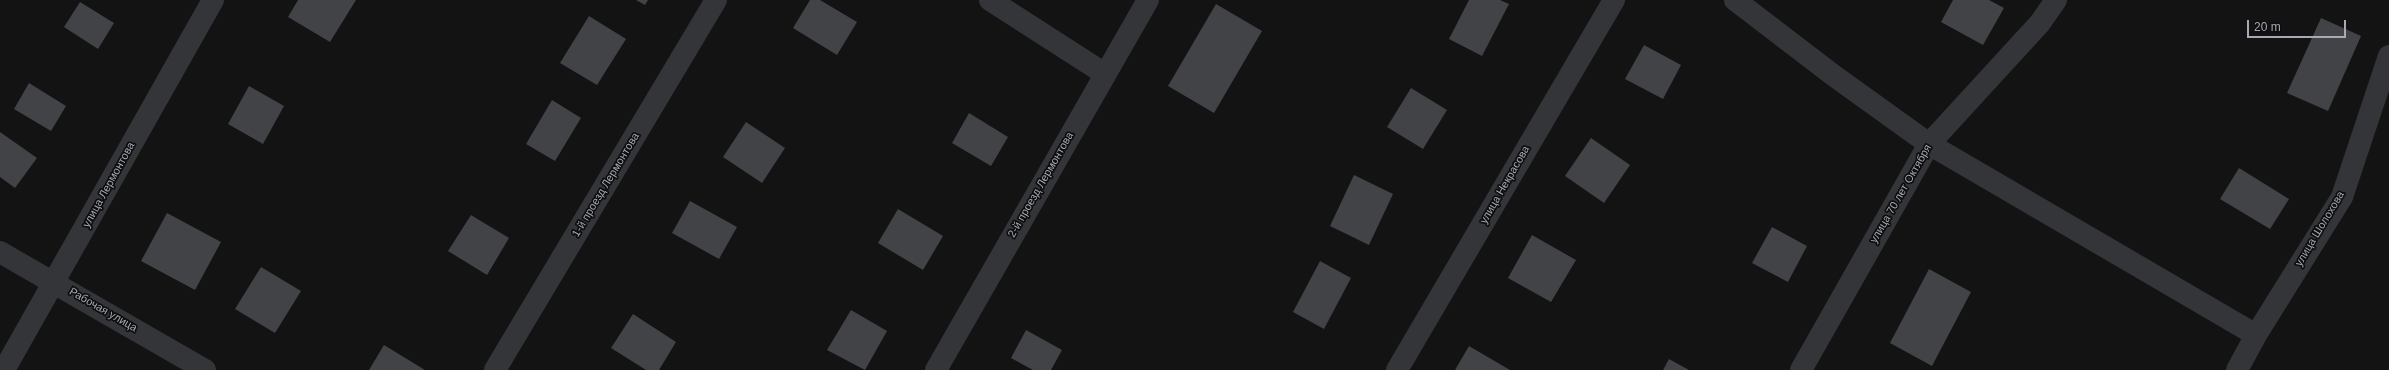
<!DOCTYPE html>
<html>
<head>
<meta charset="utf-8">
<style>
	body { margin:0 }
	#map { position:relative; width:2389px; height:370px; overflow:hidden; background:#131314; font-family:Arial,sans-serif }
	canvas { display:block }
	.scale { position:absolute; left:2247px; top:20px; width:99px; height:18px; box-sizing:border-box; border:2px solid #a5aab4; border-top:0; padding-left:5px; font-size:12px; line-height:14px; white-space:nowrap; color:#a5aab4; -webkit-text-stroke:3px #0e0e0f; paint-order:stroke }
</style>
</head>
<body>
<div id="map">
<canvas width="2389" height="370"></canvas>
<div class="scale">20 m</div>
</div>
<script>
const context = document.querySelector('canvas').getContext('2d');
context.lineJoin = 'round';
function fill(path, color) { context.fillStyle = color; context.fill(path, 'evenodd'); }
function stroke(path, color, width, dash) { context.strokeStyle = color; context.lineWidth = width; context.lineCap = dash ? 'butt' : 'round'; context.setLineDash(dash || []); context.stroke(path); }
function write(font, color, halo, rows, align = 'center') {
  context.font = font + ' Arial,sans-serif'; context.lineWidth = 3.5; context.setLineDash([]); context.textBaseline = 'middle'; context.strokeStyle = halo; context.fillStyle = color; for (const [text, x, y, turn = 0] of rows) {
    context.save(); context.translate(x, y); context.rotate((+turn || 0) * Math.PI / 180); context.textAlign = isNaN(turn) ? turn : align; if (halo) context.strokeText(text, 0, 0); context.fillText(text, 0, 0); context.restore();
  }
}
const building = new Path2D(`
	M298,0H356L330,42L288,17Z
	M636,0H648L645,5Z
	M810,0H820L857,22L837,55L793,28Z
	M1469,0H1500L1509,4L1482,56L1449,39Z
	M1953,0H1989L2004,8L1983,45L1941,22Z
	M80,2L114,23L98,49L64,27Z
	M1216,4L1262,31L1214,113L1168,86Z
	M589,16L626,39L597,85L560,63Z
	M2321,18L2361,36L2328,111L2287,93Z
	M1644,45L1681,65L1663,99L1625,79Z
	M29,83L66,106L51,131L14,109Z
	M249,86L284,106L263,144L228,124Z
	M1411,88L1447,110L1423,149L1387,127Z
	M552,100L581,118L555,161L526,144Z
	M969,113L1008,137L991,166L952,143Z
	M746,122L785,148L762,183L723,157Z
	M0,132L37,158L15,188L0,177Z
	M1591,138L1630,165L1604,203L1565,176Z
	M2239,168L2289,199L2270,229L2220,199Z
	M1354,175L1393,194L1369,245L1330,226Z
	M690,201L737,227L719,259L672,233Z
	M898,209L943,236L923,270L878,243Z
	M167,213L221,242L195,290L141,261Z
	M471,215L509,238L487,275L448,251Z
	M1772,227L1807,246L1788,282L1752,263Z
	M1532,235L1576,260L1551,302L1508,278Z
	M1320,261L1351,278L1324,329L1293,312Z
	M261,267L301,291L275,333L235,309Z
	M1929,269L1971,292L1932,366L1890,343Z
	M851,310L887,331L865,370L827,350Z
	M633,314L676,342L659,370H646L611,348Z
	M1026,330L1062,350L1051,370H1033L1011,358Z
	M384,345L425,370H369Z
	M1469,346L1510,370H1455Z
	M1669,359L1689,370H1663Z`);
const minor = new Path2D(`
	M990,0L1105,74
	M1735,0L1833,75L1929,144L2256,335
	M0,252L205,370
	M4,370L213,0
	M495,370L716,0
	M936,370L1148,0
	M1397,370L1614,0
	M1801,370L1929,144L2040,23L2056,0
	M2237,370L2256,335L2342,197L2389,56`);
const streetNames = [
	["улица Лермонтова",109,185,-61],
	["1-й проезд Лермонтова",606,185,-59],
	["2-й проезд Лермонтова",1041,185,-60],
	["улица Некрасова",1505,185,-60],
	["улица 70 лет Октября",1901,194,-60],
	["улица Шолохова",2320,229,-59],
	["Рабочая улица",103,310,30]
];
fill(building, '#424347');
stroke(minor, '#343539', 22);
write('11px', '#a5aab4', '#0e0e0f', streetNames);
</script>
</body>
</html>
